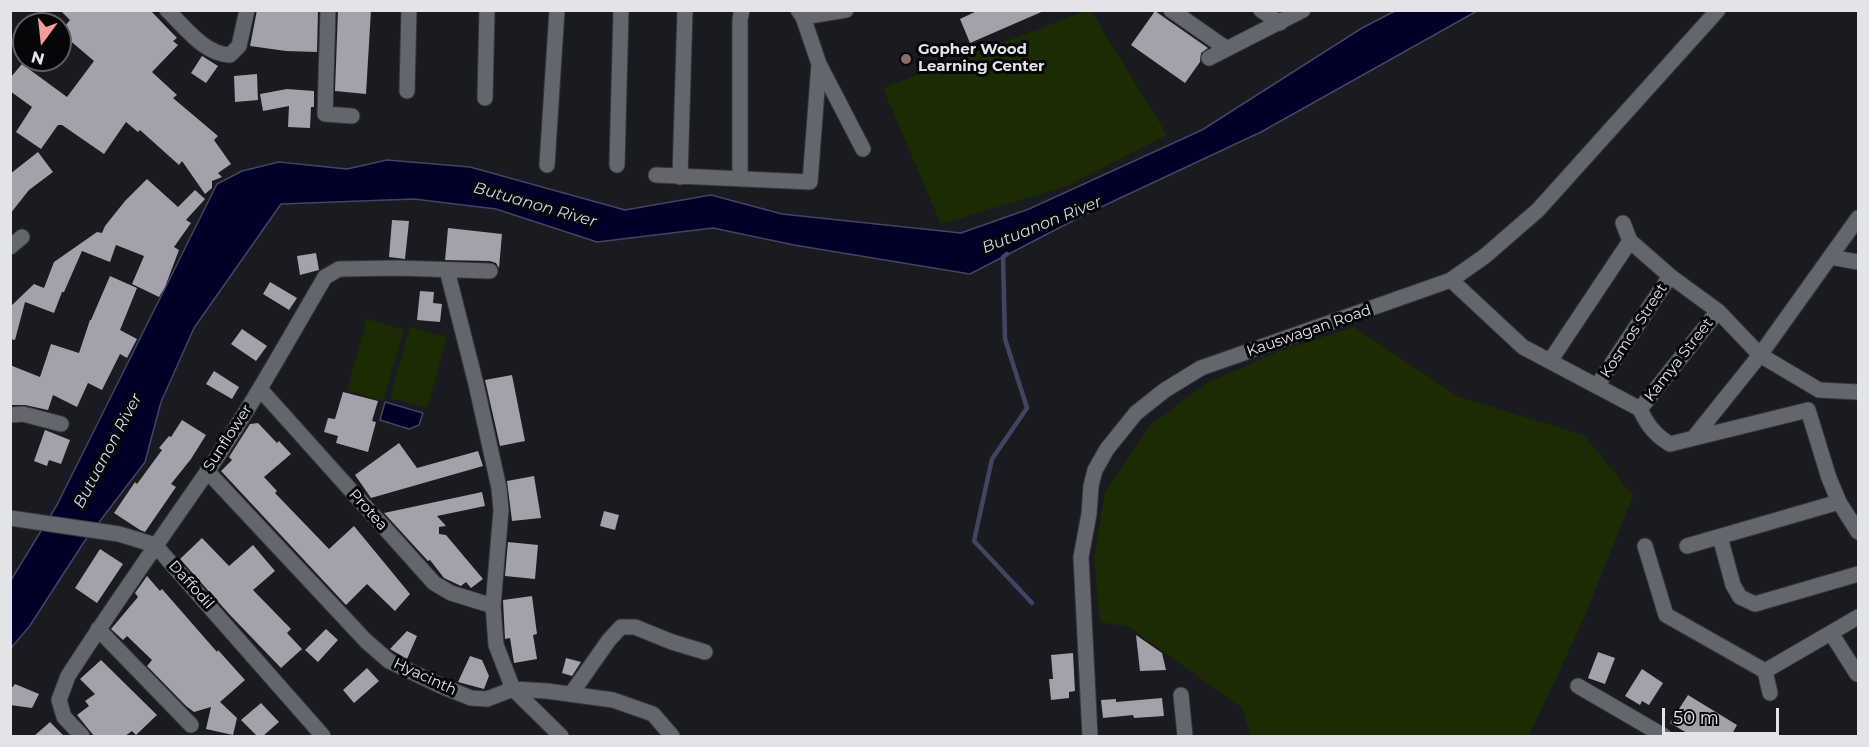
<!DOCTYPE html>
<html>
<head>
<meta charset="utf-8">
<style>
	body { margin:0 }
	#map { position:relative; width:1869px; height:747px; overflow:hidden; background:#191b20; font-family:Montserrat,sans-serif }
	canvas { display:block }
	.frame { position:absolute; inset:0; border:12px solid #e2e4e8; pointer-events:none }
	.north { position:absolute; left:12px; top:12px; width:60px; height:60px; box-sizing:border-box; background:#050608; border:2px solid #5d5f62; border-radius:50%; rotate:195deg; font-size:16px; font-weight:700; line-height:24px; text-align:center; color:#e2e4e8 }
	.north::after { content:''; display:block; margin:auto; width:21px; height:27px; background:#f59b9c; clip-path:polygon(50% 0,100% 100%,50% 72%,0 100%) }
	.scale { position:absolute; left:1662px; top:708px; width:117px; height:27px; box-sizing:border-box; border:3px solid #e2e4e8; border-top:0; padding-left:8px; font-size:18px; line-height:21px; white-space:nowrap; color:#e2e4e8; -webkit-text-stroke:4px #050608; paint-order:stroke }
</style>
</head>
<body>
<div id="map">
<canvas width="1869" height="747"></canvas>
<div class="frame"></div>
<div class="north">N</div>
<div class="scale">50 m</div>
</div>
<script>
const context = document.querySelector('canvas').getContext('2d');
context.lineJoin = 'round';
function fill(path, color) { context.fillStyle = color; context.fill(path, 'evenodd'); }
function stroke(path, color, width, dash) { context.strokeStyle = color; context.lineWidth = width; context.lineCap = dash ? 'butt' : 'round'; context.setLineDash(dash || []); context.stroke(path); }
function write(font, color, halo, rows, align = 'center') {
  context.font = font + ' Montserrat,sans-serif'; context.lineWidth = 6; context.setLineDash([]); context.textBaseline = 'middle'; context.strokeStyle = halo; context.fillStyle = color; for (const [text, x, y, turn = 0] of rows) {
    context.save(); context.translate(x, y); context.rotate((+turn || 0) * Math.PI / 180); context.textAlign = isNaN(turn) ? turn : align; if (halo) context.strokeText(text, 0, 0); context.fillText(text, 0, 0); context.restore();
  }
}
const green = new Path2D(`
	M1086,11H1091L1167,135L1067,186L941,224L883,88Z
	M367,319L404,330L383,401L347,390Z
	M410,327L447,337L427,408L390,398Z
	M1354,327L1459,397L1584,435L1633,496L1583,620L1529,736H1251L1242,708L1129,627L1100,622L1094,559L1105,492L1151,424L1207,383L1280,351Z`);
const water = new Path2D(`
	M1395,11H1477L1261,132L1084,215L970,274L794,245L713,228L597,242L496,209L414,199L281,204L194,328L161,402L145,462L84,542L29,627L11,648V580L57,505L217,184L242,171L279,162L347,169L387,160L470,167L625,210L711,195L782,214L961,233L1029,209L1202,130L1362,28Z
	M385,402L423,413L419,425L409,429L380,420Z`);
const stream = new Path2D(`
	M1007,254L1003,257L1005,339L1027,408L992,459L974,541L1032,603`);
const building = new Path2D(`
	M60,10H150L177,38L173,41L178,45L152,72L177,95L173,98L218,136L214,140L231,164L218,173L222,177L212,181V188L205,194L182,161L179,165L140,130L138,132L126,122L104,154L62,125H58L41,149L16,132L32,107L10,91V78L22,64L67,97L94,61L60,32L70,20Z
	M257,10H318L317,52L286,51L250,46Z
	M338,10H371L366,94L335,91Z
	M979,10H1046L970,43L960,19Z
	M1155,11L1208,48L1201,53L1200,62L1185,83L1131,45Z
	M202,56L218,66L206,83L191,73Z
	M257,74L258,100L235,102L234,76Z
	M287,89L314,91V107H311L310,128L288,127L289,106L263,111L260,94Z
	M38,152L53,172L29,190L10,214V174Z
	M147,179L178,207L195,190L205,199L186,220L191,223L174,247L179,250L165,287L159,297L132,284L144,256L116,245L110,262L82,251L64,292H62L54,313L25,302L15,340L10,339V307L34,284L44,288L54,262L97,232L102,233L105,226L125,201Z
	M392,220L409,221L405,259L389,257Z
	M448,228L502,234L499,268L496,263L490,261L445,260Z
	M316,253L319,270L300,275L297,256Z
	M110,276L137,288L120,330L137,339L127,358L120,354L102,390L88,383L77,407L53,395L48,410L25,405H10V365L40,377L51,344L79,353L90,320H91Z
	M270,282L297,298L289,310L263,294Z
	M420,291L434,292L433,303L442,304L440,322L417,320Z
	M242,329L267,346L256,361L231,344Z
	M214,371L239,387L232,399L206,384Z
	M512,375L525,441L500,446L485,380Z
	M343,392L378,401L372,421L376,422L368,452L336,443L338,436L324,432L328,418L335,419Z
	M182,420L206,435L191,459L171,484L176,487L145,532L140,530L114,513L135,482L137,484L162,450L159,448L169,436L171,437Z
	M258,423L277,443L279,441L291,454L264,477L277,491L275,493L329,549L354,526L410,594L395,611L367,584L346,605L221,471L232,460L229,457L250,424Z
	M45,430L70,440L61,464L49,460L47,466L34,461Z
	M399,443L417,468L478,451L483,466L371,498L355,475Z
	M534,476L541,518L512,521L507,481Z
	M482,492L485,506L437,516L446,526L439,527V534L446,535L483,579L471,588L466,582L461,586L444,578L430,560L428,561L384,513Z
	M604,511L619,515L615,530L600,526Z
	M202,538L229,566L253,545L275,571L253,590L291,629L287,633L302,649L281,668L230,615L180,559Z
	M508,542L538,545L535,579L505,576Z
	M100,549L123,564L97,603L75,588Z
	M147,576L160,591L162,589L217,652L218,650L245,680L220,702L237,718L233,735L206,729L211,707L194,712L186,706L147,666L152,660L127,636L123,640L111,629L138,597L135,593Z
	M532,596L537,634L533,635L537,659L514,663L510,638L505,639L503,600Z
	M326,629L338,640L318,662L305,650Z
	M407,631L417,636L407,659L390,649Z
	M1136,635L1162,653L1166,670L1140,671Z
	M1598,652L1615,658L1605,684L1588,678Z
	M1073,653L1075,691L1069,692V698L1051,700L1049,679H1053L1051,655Z
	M470,656L482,660L489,676L484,689L458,682Z
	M566,658L581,662L572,676L562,673Z
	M101,660L157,715L136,735L132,731L125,736H94L77,715L89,706L85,701L95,694L80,679Z
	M367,668L379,681L354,703L343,690Z
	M1642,669L1663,683L1649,705L1642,701L1640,705L1625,696Z
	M15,684L39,694L32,708L10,705V690Z
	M1688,695L1737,725L1731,736H1692L1670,723Z
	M1162,698L1164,716L1134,718L1133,715L1103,718L1101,700L1116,699V702Z
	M261,703L279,722L263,736H257L241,720Z
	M50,722L64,736H34Z`);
const street = new Path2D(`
	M167,10C185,27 204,54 230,55L239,46L247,10
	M328,10L325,114L352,116
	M798,10L803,17L819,64L863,149
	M1171,10L1227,49
	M1261,10L1280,23
	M803,17L846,10
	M1209,58L1303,10
	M407,91L409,10
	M485,98L487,10
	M547,165L557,10
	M617,165L621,10
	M656,175L810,182L819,64
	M680,177L685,10
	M740,179V19L742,10
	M1623,223L1630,241L1670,276L1718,311L1760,355L1819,390L1858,392
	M10,247L22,237
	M1830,257L1858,262
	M447,270L476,384L499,488L501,510L493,606L496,645L513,689L561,736
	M1451,280L1523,347L1640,409C1647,425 1655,435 1670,444L1808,410
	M1550,361L1630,241
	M1597,386L1670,276
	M260,389L434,583L451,593L493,606
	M1640,409L1718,311
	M1808,410L1829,478L1839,502L1858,532
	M10,415L23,414L61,424
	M1695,436L1760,355L1858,218
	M207,471L366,641L389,661L441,686L471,698L487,699L513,689L547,691L613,700L653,714L672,736
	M10,518L119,534L155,545L323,736
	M1720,537L1733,585L1740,597L1755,604L1858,574
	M1645,546L1666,615L1765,671L1858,617
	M1687,546L1839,502
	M98,629L191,725
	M1831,633L1857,674
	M1765,671L1770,693
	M1578,686L1664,736
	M571,694L609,640L621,627H635L672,642L705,652
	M1181,695L1185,736
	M82,736L64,717L59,700L68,676C113,606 160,540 207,472C250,409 287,342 325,277L339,269L397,268L490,271`);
const secondary = new Path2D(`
	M1090,736L1081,557L1089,514L1091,486L1095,470L1107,449L1136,413L1165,390L1201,368L1451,280L1485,256L1538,210L1718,10`);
const markers = [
	[906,59,6,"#8d6e63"]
];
const poiNames = [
	["Gopher Wood",918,50],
	["Learning Center",918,67]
];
const streetNames = [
	["Kauswagan Road",1309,331,-19],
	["Kosmos Street",1634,331,-57],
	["Kamya Street",1679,360,-52],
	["Sunflower",228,438,-57],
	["Protea",368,510,48],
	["Daffodil",191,585,48],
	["Hyacinth",425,677,25]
];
const waterNames = [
	["Butuanon River",535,205,16],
	["Butuanon River",1042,225,-22],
	["Butuanon River",108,451,-62]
];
fill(green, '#1b2c03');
fill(water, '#000028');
stroke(water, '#444462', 1.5);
stroke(stream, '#444462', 4.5);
fill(building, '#a3a1a9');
stroke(street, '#36373b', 17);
stroke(secondary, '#36373b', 17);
stroke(street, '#63666c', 15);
stroke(secondary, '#63666c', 15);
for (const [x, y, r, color] of markers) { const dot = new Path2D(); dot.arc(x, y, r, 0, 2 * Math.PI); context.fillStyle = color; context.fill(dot); stroke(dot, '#050608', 2); }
write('bold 15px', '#e2e4e8', '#050608', poiNames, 'left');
write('15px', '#e2e4e8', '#050608', streetNames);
write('italic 16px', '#cbdaed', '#050608', waterNames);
</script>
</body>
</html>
